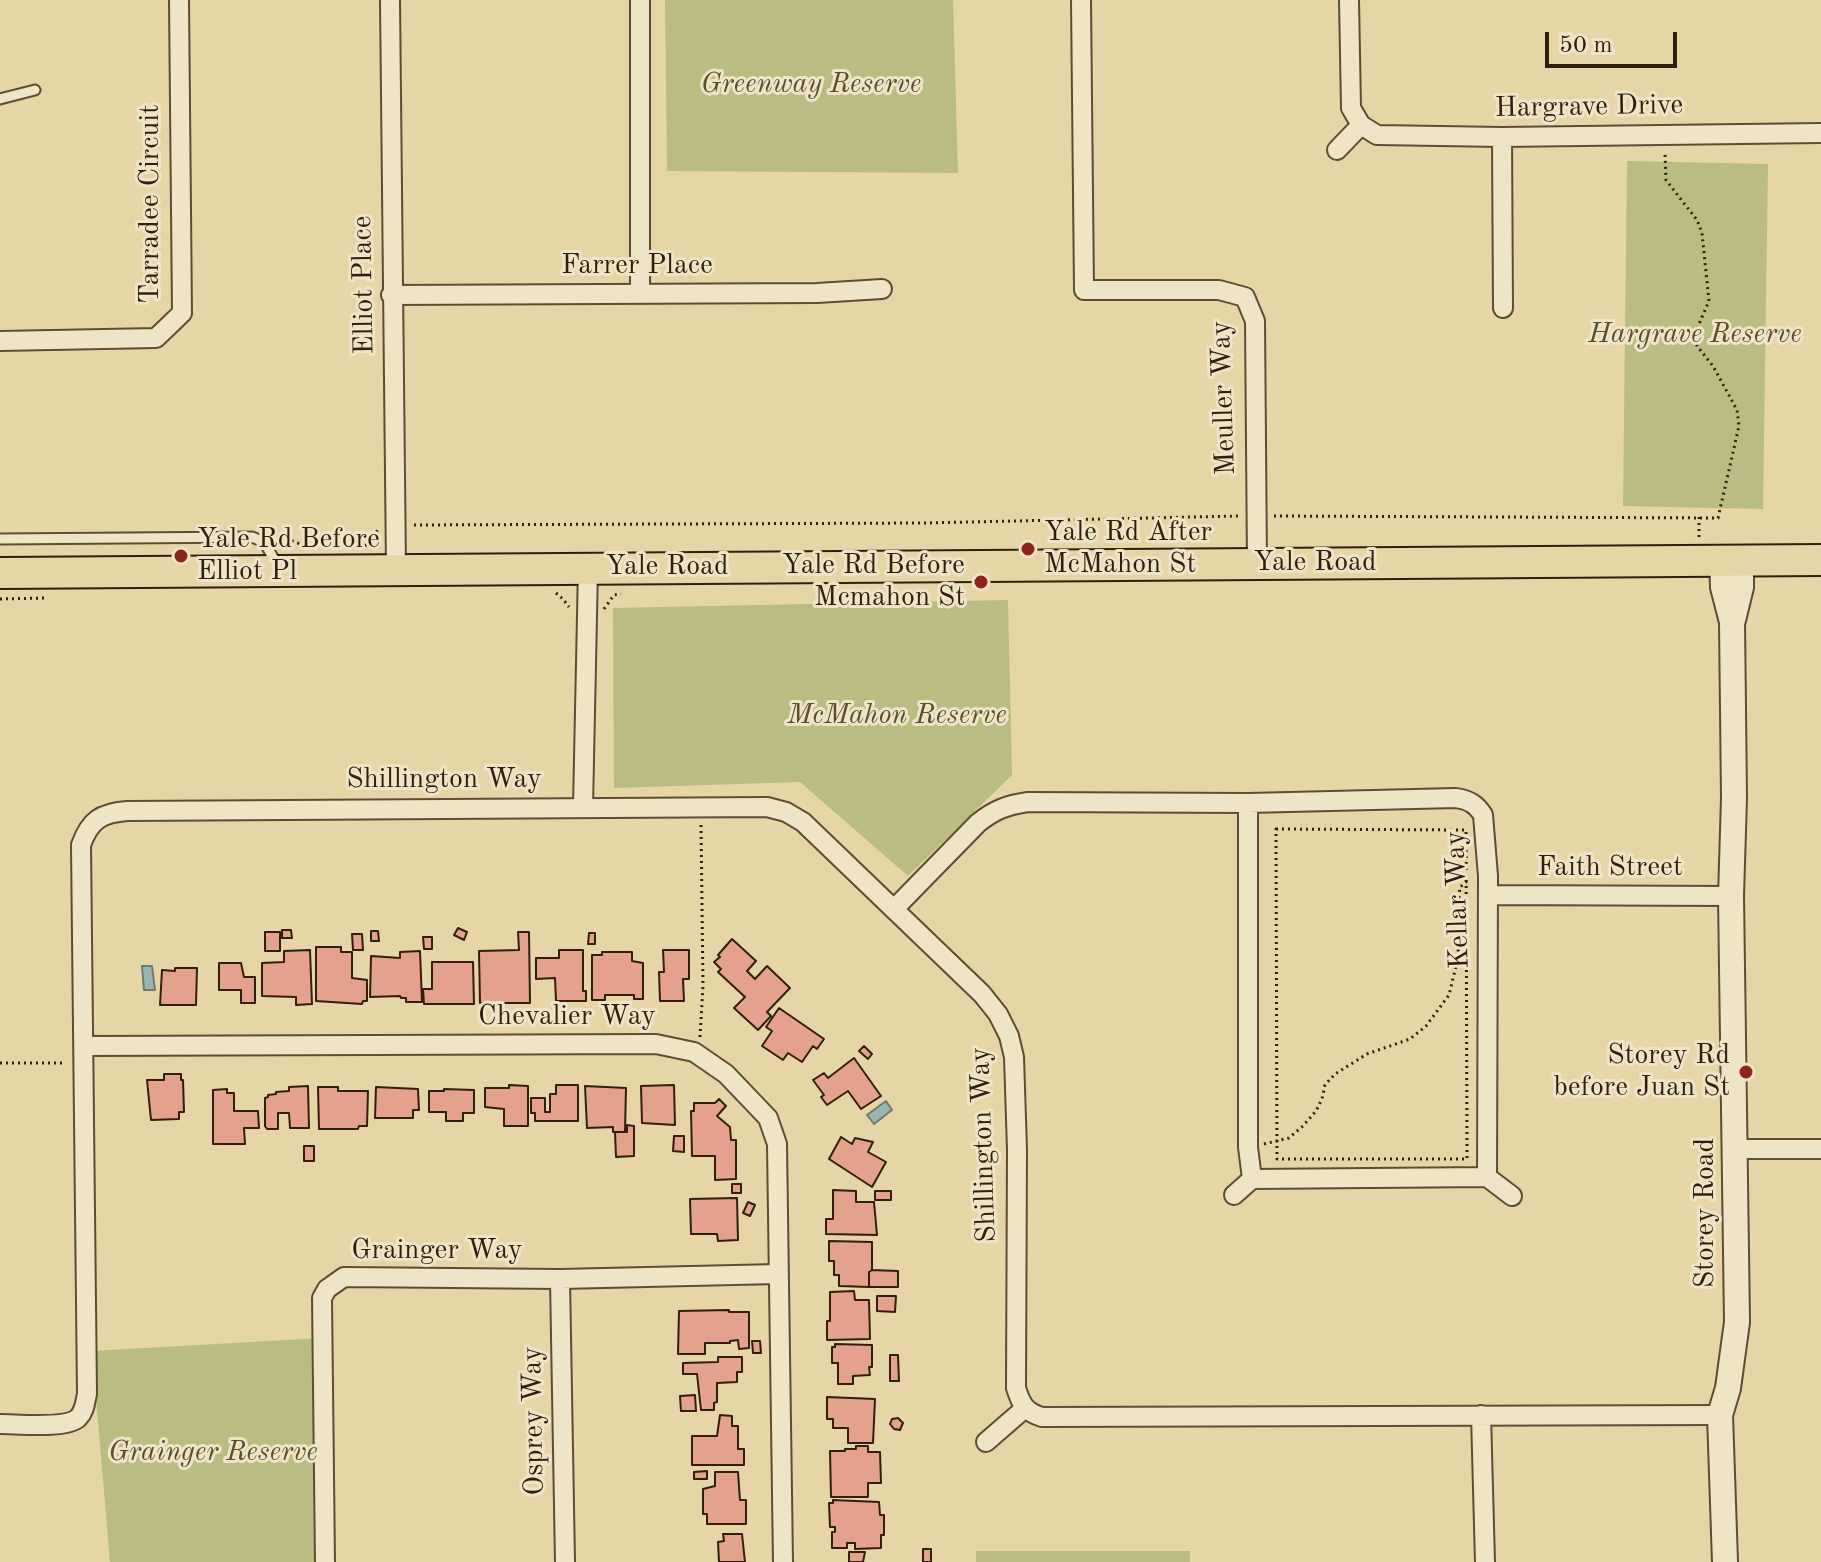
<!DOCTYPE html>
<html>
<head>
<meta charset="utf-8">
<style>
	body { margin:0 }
	#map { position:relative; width:1821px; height:1562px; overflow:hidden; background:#e6d5a7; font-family:"Old Standard TT",serif }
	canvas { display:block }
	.scale { position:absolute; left:1545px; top:32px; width:132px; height:36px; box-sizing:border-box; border:4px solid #321e0c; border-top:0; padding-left:10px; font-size:24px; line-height:28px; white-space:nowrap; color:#321e0c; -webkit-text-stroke:6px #efe4c6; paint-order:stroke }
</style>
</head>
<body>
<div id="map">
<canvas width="1821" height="1562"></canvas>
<div class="scale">50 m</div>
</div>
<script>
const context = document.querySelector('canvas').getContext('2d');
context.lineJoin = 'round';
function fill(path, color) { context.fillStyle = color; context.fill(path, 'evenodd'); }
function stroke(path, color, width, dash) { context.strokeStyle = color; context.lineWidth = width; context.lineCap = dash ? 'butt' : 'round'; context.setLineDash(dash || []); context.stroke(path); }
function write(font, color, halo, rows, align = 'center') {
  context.font = font + ' "Old Standard TT",serif'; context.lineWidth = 6; context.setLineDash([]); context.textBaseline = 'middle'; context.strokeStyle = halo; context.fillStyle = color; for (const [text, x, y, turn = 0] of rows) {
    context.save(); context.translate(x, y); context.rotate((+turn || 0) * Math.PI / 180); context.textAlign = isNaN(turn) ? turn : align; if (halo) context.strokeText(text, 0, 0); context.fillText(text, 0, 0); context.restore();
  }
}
const green = new Path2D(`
	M665,0H953L958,173L667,171Z
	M1627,161L1768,164L1763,509L1623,506Z
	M1008,600L1012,775L908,876L800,782L614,788L613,608Z
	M321,1338L325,1562H110L92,1351Z
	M976,1551H1190V1562H976Z`);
const water = new Path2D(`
	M142,966H152L155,990H144Z
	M886,1101L892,1110L874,1124L867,1115Z`);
const building = new Path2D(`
	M458,928L467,932L464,940L454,935Z
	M282,930H291L292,938H282Z
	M371,931H378L379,941H371Z
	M265,932H280V951H265Z
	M518,932H529L530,1003H480L479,951L519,950Z
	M589,933H595V944H588Z
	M352,934H362L363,950H353Z
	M423,937H432V949H424Z
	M732,939L756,961L747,971L755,979L767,966L790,988L767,1012L771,1016L758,1030L734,1008L745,997L718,972L721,969L714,962L720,957L718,955Z
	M316,947H341V952H352V978L367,980V1001H363L362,1004L316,1001Z
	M310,950L312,1004L296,1005V997L262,996V963L284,962V951Z
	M559,950H583V991H586V1001H556L555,978L536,979V958H559Z
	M663,950H689V979H683L684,1001H660L659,972H664Z
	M420,951L422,1002H406V998H401L400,996L370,997L371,956L400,958V952Z
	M602,952H632V961L643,963V999H634V995H605V1000H592V955H602Z
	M432,962H473L474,1004H424L423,989H432Z
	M219,963H241L244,977H255V1003H241V990H219Z
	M175,968H197L196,1005H160L162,970L175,971Z
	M779,1008L824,1039L817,1049L813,1046L802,1062L788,1053L783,1060L762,1046L772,1031L766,1027Z
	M864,1046L872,1054L868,1059L859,1051Z
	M854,1058L881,1096L861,1109L848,1091L827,1105L821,1097L824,1095L813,1080L824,1073L828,1078Z
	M164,1074H181V1080H183L184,1112H179V1119L151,1120L147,1080H164Z
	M509,1085L528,1086V1126H504V1109L485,1107V1088H509Z
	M556,1085H578V1121H535V1113H531V1098H545V1112H550V1094H556Z
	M674,1085L675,1125L642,1123L641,1086Z
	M308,1086L309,1128H290L289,1113H278V1129H267L265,1126V1098L268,1097V1095L276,1094V1092L289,1091V1087Z
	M585,1086L626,1088L625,1132H613V1127L587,1128Z
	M318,1087H338V1091H368L367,1126H359L358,1129H319Z
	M376,1087L418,1089L419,1110H413V1118H375Z
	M227,1089V1093H234V1111H258L259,1128H244L245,1144H213V1090Z
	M444,1089L474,1090V1113H463V1121H446V1112H429V1091H444Z
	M719,1099L726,1106L717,1116L730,1127L731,1140H736V1179L715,1180V1156H692L691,1111H694V1103H715Z
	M627,1125L634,1126V1156L616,1157L615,1132H627Z
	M674,1136H684V1152L673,1151Z
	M841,1137L852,1144L855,1138L873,1142L868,1152L886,1162L872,1187L829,1159Z
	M304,1146H314V1161H304Z
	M732,1184H741V1193H732Z
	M833,1190L856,1191V1202H874L877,1235L826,1234V1219H833Z
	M875,1191H891V1200H875Z
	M737,1198L738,1240L718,1241L717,1234H691L690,1199Z
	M748,1202L755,1205L750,1216L743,1213Z
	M829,1241L872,1242V1270L869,1272V1287L839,1286V1275H834V1261H829Z
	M872,1270L898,1271V1287H869V1272Z
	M854,1291L855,1300H869L870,1339L827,1340V1321H830V1292Z
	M877,1296H896L895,1312L877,1311Z
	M729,1310V1312H749V1348L739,1349L738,1340L730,1341V1343H705V1354H678L679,1311Z
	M752,1341H760L761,1353H753Z
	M835,1344L872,1345V1367H869L870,1375L853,1376V1384H838V1363H832V1347H835Z
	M890,1355H898L899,1381H890Z
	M718,1357H742V1372H737V1382L717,1383V1402L714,1403V1410H701L697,1374H683V1363L718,1362Z
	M695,1395L696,1411H681L680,1396Z
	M827,1397L875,1399L873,1443H848V1428H833V1419H827Z
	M720,1415L732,1416V1426H738V1449H744V1465H692V1436H717Z
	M898,1418L903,1423L900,1430L894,1429L890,1424L892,1419Z
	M856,1446H868V1452H880L881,1483H868V1497H831L830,1451H845V1449H856Z
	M707,1471V1479H694V1472Z
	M715,1472H738L740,1500H746V1524H707V1514H703V1489L715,1486Z
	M833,1500L879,1502L880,1515H884V1535H881V1548L855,1549V1543H847V1548H832V1532H835V1527H830L829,1503H833Z
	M723,1534H742L745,1562H719L718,1542L724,1541Z
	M923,1549H931V1562H923Z
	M849,1552H865L863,1562H849Z`);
const path = new Path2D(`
	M1274,516L1718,518L1739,426L1737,410L1713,366L1697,346L1696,331L1709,301L1702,233L1697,220L1666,180L1665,154
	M1699,517V537
	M414,525L925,523L1238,516
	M275,534L305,546
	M365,546L378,530
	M556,593L563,599L569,607
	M0,599L44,598
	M604,609L614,595L621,594
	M1276,829L1466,830L1467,1159H1277Z
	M700,1037L703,986L701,825
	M0,1063H64
	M1264,1144L1289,1138L1303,1126L1316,1111L1322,1099L1325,1085L1335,1074L1367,1054L1410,1039L1426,1026L1449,995L1459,954L1455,934L1460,887L1467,881`);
const service = new Path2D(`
	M0,99L35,90
	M0,539L252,537L264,542L278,566`);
const minor = new Path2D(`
	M390,0L396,569
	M640,0V293
	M1081,0L1084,290H1219L1245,297L1255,321L1257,564
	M1349,0L1351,108L1361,125L1377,135L1502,137L1821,133
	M1502,137L1503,308
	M1337,150L1361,125
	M391,295L817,293L882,289
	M0,341L156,338L182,313L179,0
	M1248,803V1147L1252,1179
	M583,807L588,568
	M1488,895L1731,896
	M894,909L978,823C994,810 1007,805 1028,802L1248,803L1456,798C1469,800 1476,804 1483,815L1488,876L1487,1177L1252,1179L1234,1195
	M85,1046L656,1044L694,1052L726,1074L768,1118L777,1144L783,1562
	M1736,1149H1821
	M1487,1177L1512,1196
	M560,1279L565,1562
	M1481,1415L1485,1562
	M0,1424C18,1424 66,1429 78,1418C85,1411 85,1402 87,1394L81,845C90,820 101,813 127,811L767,807L786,812L803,822L982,994L998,1014L1009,1036L1014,1057L1017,1150L1016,1388C1021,1404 1025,1412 1042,1417L1720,1415
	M986,1442L1024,1409
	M325,1562L322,1298L327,1289L344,1277L560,1279L778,1274`);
const tertiary = new Path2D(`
	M1722,561L1723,587L1732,622L1734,798L1731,896L1737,1322L1728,1388L1720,1415L1725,1562
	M1733,620L1741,587V561`);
const primary = new Path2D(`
	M0,573L1821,560`);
const markers = [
	[1028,549,8,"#8f2418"],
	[181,556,8,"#8f2418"],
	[981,582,8,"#8f2418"],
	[1746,1072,8,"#8f2418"]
];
const parkNames = [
	["Greenway Reserve",811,85],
	["Hargrave Reserve",1695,335],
	["McMahon Reserve",897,716],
	["Grainger Reserve",213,1453]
];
const streetNames = [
	["Hargrave Drive",1589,107,-1],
	["Tarradee Circuit",151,204,-90],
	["Farrer Place",637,266],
	["Elliot Place",364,285,-91],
	["Meuller Way",1224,398,-92],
	["Yale Road",1315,563],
	["Yale Road",667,567],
	["Shillington Way",444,780],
	["Faith Street",1610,868],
	["Kellar Way",1458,900,-92],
	["Chevalier Way",567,1017],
	["Shillington Way",984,1145,-92],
	["Storey Road",1706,1213,-90],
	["Grainger Way",437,1251],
	["Osprey Way",534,1421,-91]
];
const poiNames = [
	["Yale Rd After",1044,533],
	["McMahon St",1044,565],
	["Yale Rd Before",197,540],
	["Elliot Pl",197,572],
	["Yale Rd Before",965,566,"right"],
	["Mcmahon St",965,598,"right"],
	["Storey Rd",1730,1056,"right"],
	["before Juan St",1730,1088,"right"]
];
fill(green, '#babc84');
fill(water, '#9ab6b2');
stroke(water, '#707970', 2);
fill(building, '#e4a28c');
stroke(building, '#321e0c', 2);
stroke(service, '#5f4c33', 13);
stroke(minor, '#5f4c33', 22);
stroke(tertiary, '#5f4c33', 28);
stroke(primary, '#321e0c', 34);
stroke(path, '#321e0c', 3, [2, 4]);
stroke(service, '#efe4c6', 9);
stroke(minor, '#efe4c6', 18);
stroke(tertiary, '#efe4c6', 24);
stroke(primary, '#e6d5a7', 30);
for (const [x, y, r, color] of markers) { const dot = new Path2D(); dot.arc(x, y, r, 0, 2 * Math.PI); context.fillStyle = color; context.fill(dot); stroke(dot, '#efe4c6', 3); }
write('italic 28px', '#5b4d30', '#efe4c6', parkNames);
write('28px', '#321e0c', '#efe4c6', streetNames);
write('28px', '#321e0c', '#efe4c6', poiNames, 'left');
</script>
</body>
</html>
